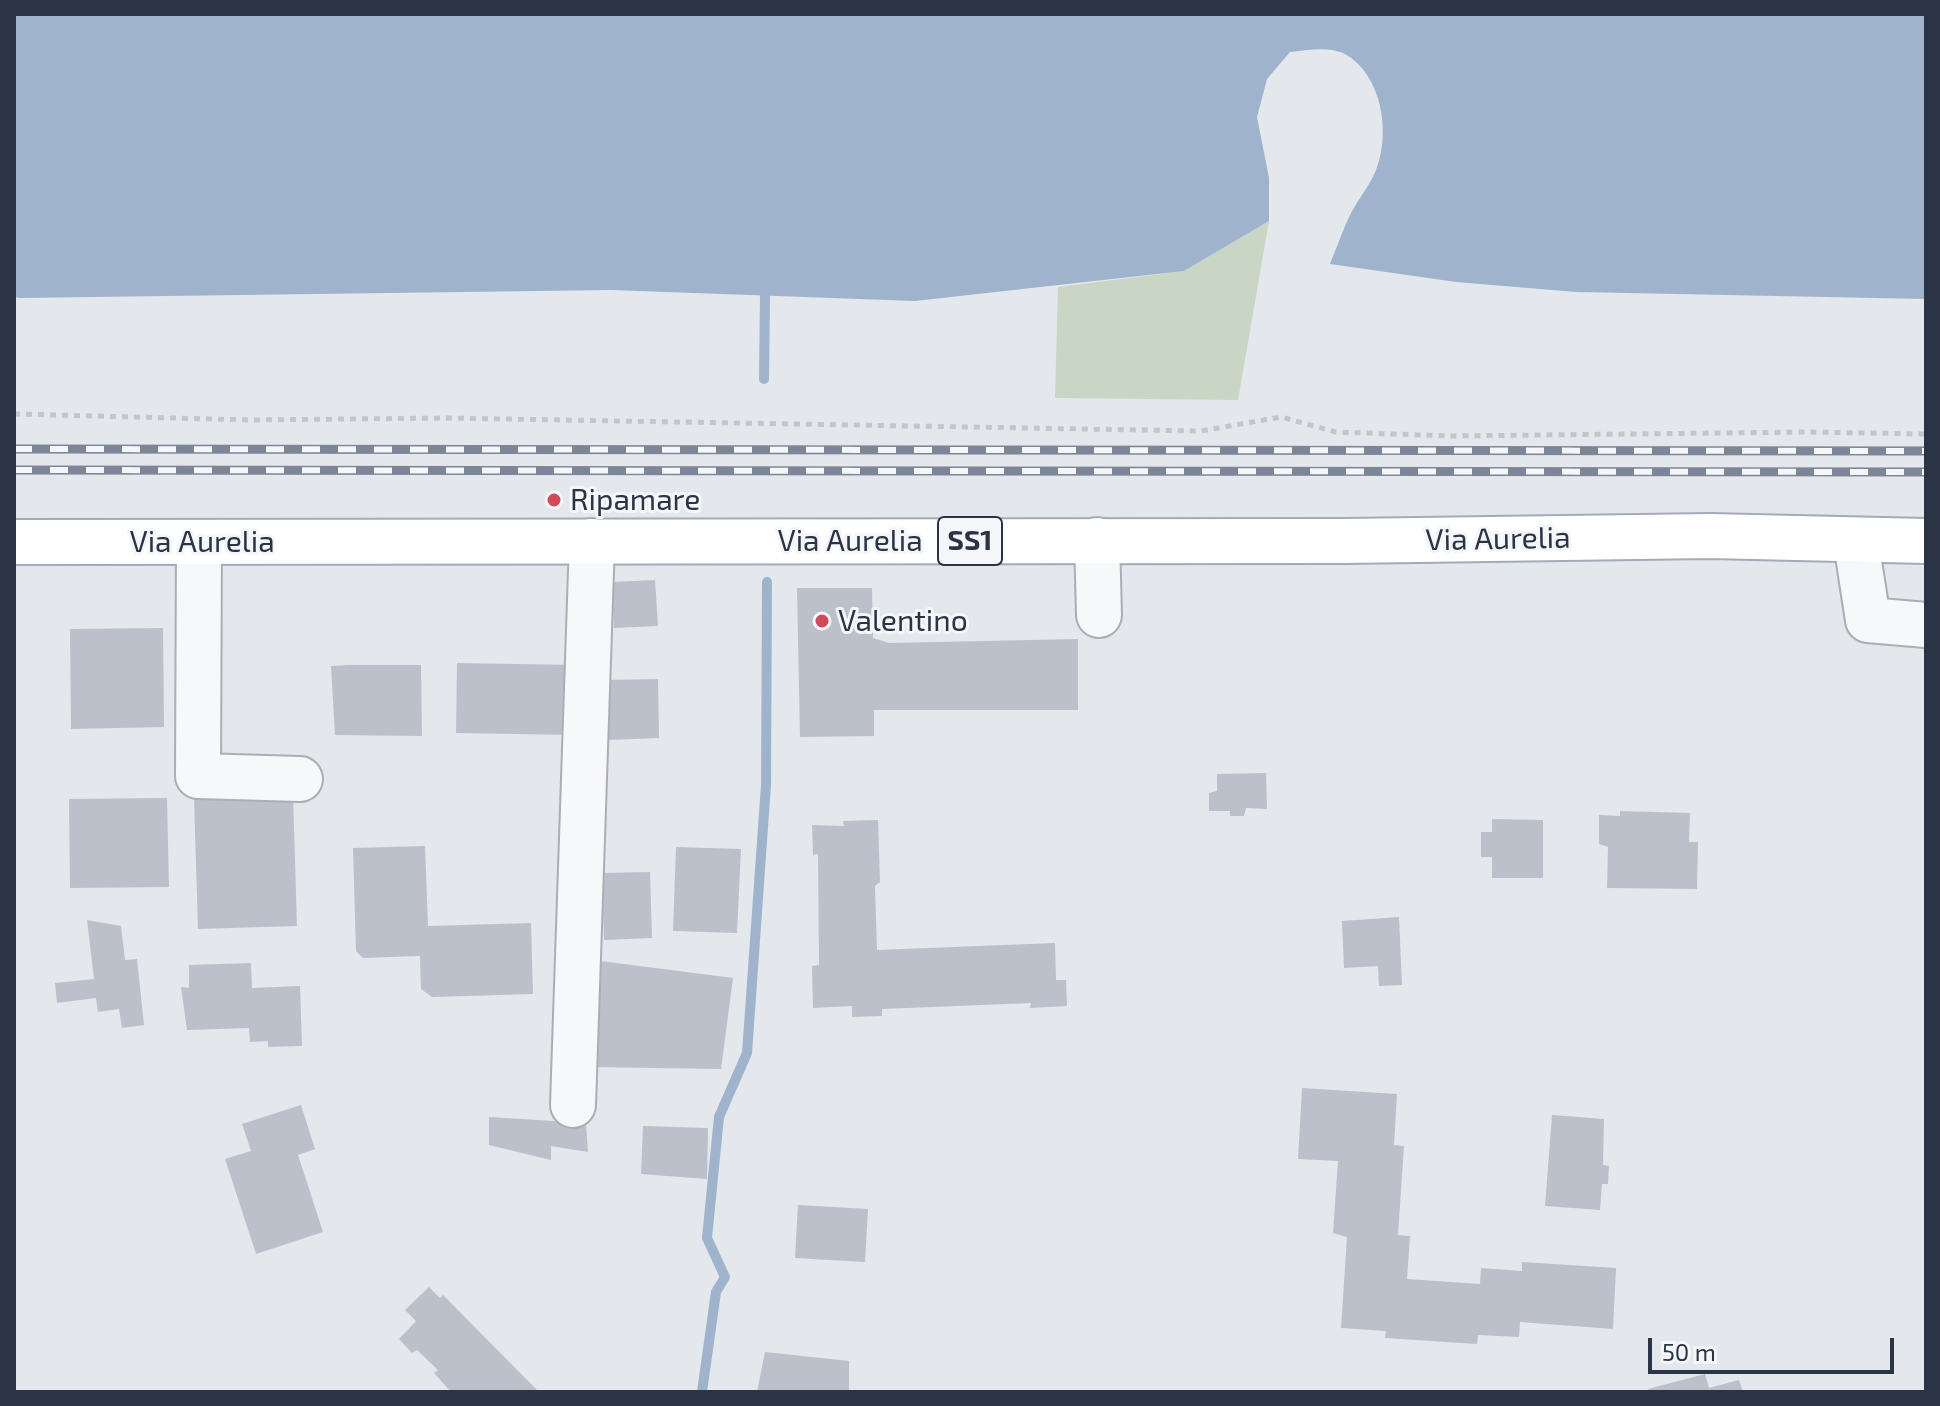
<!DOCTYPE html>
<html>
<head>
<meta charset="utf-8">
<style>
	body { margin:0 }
	#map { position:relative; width:1940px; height:1406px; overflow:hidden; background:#e4e7ec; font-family:"Exo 2",sans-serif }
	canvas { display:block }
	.frame { position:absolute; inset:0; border:16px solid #2b3445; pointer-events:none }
	.scale { position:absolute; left:1648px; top:1338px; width:246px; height:36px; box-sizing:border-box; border:4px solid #2b3445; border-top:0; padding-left:10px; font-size:24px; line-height:28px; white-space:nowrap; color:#2b3445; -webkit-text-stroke:6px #f4f6f9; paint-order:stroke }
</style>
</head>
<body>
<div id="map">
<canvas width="1940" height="1406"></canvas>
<div class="frame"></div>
<div class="scale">50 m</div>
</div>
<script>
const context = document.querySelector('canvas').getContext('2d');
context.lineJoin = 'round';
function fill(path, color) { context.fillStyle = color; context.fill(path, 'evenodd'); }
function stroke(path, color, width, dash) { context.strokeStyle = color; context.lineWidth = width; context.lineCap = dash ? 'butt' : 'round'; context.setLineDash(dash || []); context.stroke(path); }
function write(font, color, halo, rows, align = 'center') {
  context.font = font + ' "Exo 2",sans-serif'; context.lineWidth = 6; context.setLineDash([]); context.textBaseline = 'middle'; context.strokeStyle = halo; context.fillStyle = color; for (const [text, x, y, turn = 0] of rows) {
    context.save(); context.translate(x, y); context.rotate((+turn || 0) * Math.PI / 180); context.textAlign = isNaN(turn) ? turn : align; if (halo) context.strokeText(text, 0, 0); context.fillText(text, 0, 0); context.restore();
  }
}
const green = new Path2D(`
	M1269,221L1238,400L1055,398L1058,287L1184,271Z`);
const water = new Path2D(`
	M14,14H1926V299L1576,292L1456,282L1330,264C1337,247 1343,229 1351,213C1359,198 1370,185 1376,170C1391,133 1382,75 1345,54C1329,46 1307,50 1290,52L1267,79L1257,117L1269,178V221L1184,271L915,301L611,290L19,298L14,297Z`);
const stream = new Path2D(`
	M764,379L765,296
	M702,1392L716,1292L725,1277L707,1238L719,1117L747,1053L766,785L767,582`);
const building = new Path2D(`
	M655,580L658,626L614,628L612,582Z
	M797,588H872L873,638L889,643L1078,639V710H874V736L800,737Z
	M163,628L164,727L71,729L70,629Z
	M457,663L577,665L575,735L456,733Z
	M348,665H421L422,736L335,735L331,666Z
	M658,679L659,738L607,740L606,680Z
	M1266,773L1267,809L1246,808L1244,816H1230V811H1209V793L1217,791V774Z
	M293,795L297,926L198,929L194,798Z
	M167,798L169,887L70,888L69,799Z
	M1620,811L1690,813L1689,842H1698L1697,889L1607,888L1608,847L1599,844V815L1620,816Z
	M1492,819L1543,820V878H1492V857H1481V832H1492Z
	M878,820L880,882L875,886L877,950L1055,943L1056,980H1066L1067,1006L1030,1008L1031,1003L882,1009V1016L852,1017V1006L813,1008L812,966L819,965L818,854L813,855L812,825L844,826L843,821Z
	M425,846L428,926L531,923L533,994L432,997L421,989L420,956L363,958L356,951L353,848Z
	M676,847L741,849L737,933L673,931Z
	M650,872L652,938L604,940L602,873Z
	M1399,917L1402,985L1379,986L1378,966L1344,968L1342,921Z
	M87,920L121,926L125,960L137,959L144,1025L122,1028L119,1009L98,1012L96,998L57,1003L55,983L94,979Z
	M593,960L733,978L721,1069L590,1067Z
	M251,963L252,988L300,986L302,1046L268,1047V1041L250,1042L249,1028L187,1030L181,987L189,988V965Z
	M1302,1088L1397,1094L1394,1145L1404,1146L1398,1235L1410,1236L1407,1279L1480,1284L1481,1268L1522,1271V1262L1616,1268L1613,1329L1520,1322L1519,1337L1478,1335L1477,1344L1385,1338L1386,1331L1341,1328L1347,1237L1333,1233L1338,1161L1298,1159Z
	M301,1105L315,1149L298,1155L323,1232L256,1254L225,1159L251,1151L242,1124Z
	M1552,1115L1604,1119L1603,1165L1609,1166L1608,1184H1602L1600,1210L1545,1206Z
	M489,1117L586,1123L588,1152L551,1146V1160L489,1145Z
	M643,1126L708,1128L707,1179L641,1174Z
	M798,1205L868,1209L865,1262L795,1258Z
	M429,1287L440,1298L443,1295L539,1392H451L434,1373L438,1370L417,1350L412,1353L399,1339L416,1321L405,1310Z
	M765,1352L849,1361V1392H757Z
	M1705,1374L1709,1388L1739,1380L1743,1392H1649L1648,1389Z`);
const path = new Path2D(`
	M14,414L252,420L447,418L1201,431L1281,417L1336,432L1451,436L1809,432L1926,434`);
const minor = new Path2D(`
	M1097,540L1099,615
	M199,542L198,776L300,779
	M1856,542L1868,620L1926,625
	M573,1105L592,541`);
const major = new Path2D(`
	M14,542L1344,541L1710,536L1926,541`);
const rail = new Path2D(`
	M14,449L1926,451
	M14,470L1926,472`);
const markers = [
	[554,500,8,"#d1495b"],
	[822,621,8,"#d1495b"]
];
const shields = [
	[970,541,64]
];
const shieldNames = [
	["SS1",970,541]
];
const poiNames = [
	["Ripamare",570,500],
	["Valentino",838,621]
];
const streetNames = [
	["Via Aurelia",1498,539,-1],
	["Via Aurelia",850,541],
	["Via Aurelia",202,542]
];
fill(green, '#c9d6c5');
fill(water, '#9fb4cc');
stroke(stream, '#9fb4cc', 10);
fill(building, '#bbc0ca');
stroke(minor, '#a9aeb7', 48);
stroke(major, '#a3abb8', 48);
stroke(path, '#c2c5cb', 5, [6, 6]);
stroke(minor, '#f7f8fa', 44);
stroke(major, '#fff', 44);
stroke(rail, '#7d8696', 9);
stroke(rail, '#f4f6f9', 6, [18]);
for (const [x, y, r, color] of markers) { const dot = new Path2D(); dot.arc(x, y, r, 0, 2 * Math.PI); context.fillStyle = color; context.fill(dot); stroke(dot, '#f4f6f9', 3); }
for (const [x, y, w] of shields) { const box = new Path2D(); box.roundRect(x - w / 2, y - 24, w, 48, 6); context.fillStyle = '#f4f6f9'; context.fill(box); stroke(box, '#2b3445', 2); }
write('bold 28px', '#2b3445', null, shieldNames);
write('30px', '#2b3445', '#f4f6f9', poiNames, 'left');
write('30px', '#2b3445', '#f4f6f9', streetNames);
</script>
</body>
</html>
